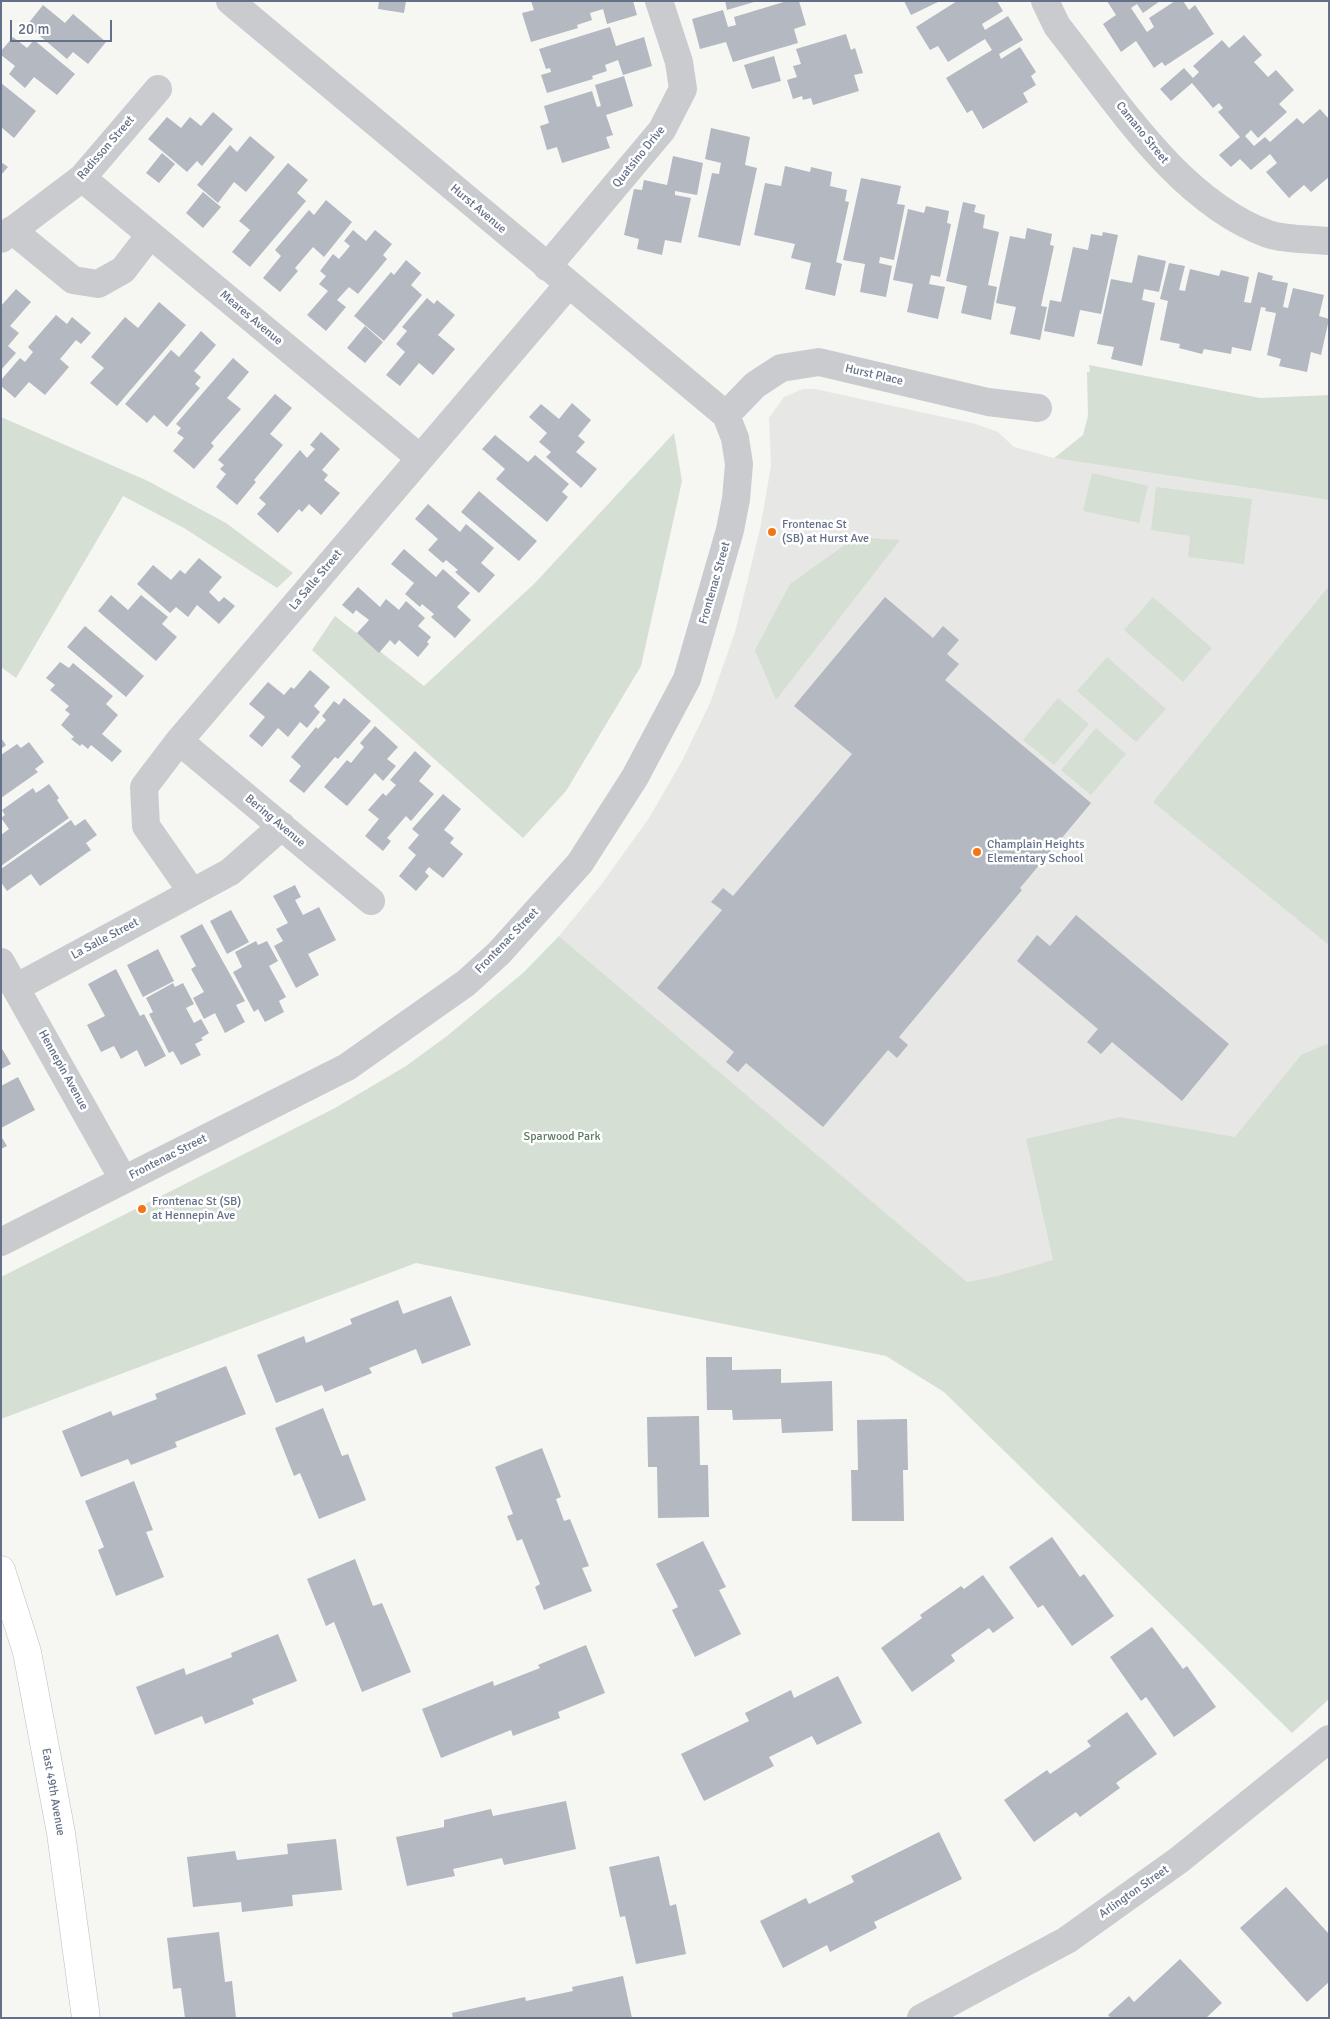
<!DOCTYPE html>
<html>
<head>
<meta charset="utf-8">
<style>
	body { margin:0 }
	#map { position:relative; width:1330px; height:2019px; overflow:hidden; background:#f6f7f3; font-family:Signika,sans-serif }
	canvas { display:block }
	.frame { position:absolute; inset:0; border:2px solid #637088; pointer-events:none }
	.scale { position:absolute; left:10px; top:20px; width:102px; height:22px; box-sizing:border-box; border:2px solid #637088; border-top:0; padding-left:6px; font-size:15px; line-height:18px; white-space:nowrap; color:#637088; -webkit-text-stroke:4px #fff; paint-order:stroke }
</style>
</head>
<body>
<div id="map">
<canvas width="1330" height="2019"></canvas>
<div class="frame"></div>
<div class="scale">20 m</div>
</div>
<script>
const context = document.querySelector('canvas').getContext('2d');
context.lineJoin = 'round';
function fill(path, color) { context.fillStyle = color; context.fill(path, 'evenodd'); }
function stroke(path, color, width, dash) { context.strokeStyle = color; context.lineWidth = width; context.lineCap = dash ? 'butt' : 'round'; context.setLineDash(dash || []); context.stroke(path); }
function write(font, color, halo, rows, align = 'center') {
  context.font = font + ' Signika,sans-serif'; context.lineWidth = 5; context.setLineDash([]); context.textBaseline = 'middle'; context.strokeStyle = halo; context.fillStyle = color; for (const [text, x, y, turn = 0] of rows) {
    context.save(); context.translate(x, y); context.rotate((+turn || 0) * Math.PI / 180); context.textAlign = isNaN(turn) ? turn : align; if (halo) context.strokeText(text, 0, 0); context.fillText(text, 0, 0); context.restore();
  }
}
const built = new Path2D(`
	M803,389H815L976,424L998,432L1014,447L1054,458L1329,500V1050L1063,1364L559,936L601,885L649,818L682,761L710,703L735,632L760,529L771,466L769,418L784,397Z`);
const green = new Path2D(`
	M1089,365L1260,398L1329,395V500L1054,458L1083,435L1088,416L1087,372H1090Z
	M1,417L148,481L226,523L293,573L277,588L184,528L123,496L16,678L1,667Z
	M674,433L682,481L641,666L566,791L523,838L312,650L335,616L424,686L535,583Z
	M1092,473L1148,486L1139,523L1083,511Z
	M1156,487L1252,499L1244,564L1188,557L1190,536L1151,530Z
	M856,537L900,540L776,700L755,650L790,584Z
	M1329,586V945L1153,802Z
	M1153,597L1212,648L1183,682L1124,630Z
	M1107,657L1166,709L1136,742L1077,691Z
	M1058,698L1089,724L1054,765L1023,740Z
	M1096,728L1126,754L1091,795L1061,770Z
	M559,936L967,1282L998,1276L1053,1260L1026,1139L1120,1117L1235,1137L1301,1055L1329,1043V1699L1292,1733L944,1392L886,1356L416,1263L1,1419V1277L335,1108L406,1066L447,1036L523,973Z`);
const building = new Path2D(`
	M379,1H406L404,13L378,9Z
	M531,1H633L637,15L607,24L603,9L590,13L592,20L577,25L578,28L531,42L522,13L534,10Z
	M725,1H754V2L727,10Z
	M787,1H799L806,25L794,29L798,43L733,62L726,42L700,49L692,19L723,10L728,27L736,25L734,17Z
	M904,1H940L911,15Z
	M957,1H997L1003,11L982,24L985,30L1008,16L1023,40L999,54L1001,59L1020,47L1036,72L1031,76L1036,85L1023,93L1028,102L983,129L972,110L967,113L946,78L992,50L985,39L948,62L938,46L930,50L916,27Z
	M1107,1H1160L1143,13L1137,4L1131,8L1147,32L1154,27L1149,18L1175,1H1183L1189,10L1195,5L1214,34L1165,66L1162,62L1154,68L1136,41L1121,52L1103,24L1116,15Z
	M43,5L65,23L73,14L106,42L88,64L73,52L67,59L27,25Z
	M610,27L616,46L644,37L652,66L623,75L618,60L605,65L607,71L592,76L593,79L547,93L541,75L551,72L550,68L546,69L539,49Z
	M846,34L851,50L855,48L863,73L854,75L859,91L813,105L811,98L803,100L802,96L793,99L787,80L797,77L793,66L801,64L796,49Z
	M1244,35L1262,55L1254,62L1268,77L1276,70L1294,90L1279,104L1287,112L1258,138L1251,130L1245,136L1254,146L1265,137L1270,142L1297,118L1303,124L1320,109L1329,119V177L1311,192L1304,185L1289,198L1266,172L1277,163L1270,154L1251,170L1240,159L1231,167L1219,155L1240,137L1218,112L1223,108L1219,103L1213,108L1192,83L1171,101L1160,89L1184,68L1193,78L1199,72L1193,66L1222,40L1229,48Z
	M13,37L27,48L34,40L75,74L57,95L34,77L25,88L9,74L15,66L1,55V51Z
	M774,56L781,81L752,89L744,65Z
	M624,76L633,106L606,115L613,135L606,137L610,148L562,163L557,147L547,150L540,126L549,123L544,106L592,91L597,107L601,106L595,85Z
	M1,83L36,111L14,138L1,127Z
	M213,112L233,129L202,166L197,161L187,172L148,139L167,117L181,128L190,117L201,126Z
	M711,128L750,137L745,165L757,168L740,246L698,237L712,173L719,174L721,163L705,159Z
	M250,136L275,157L246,192L234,182L218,203L197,185L230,145L237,152Z
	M162,153L175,164L159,183L146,173Z
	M673,156L703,163L697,195L675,191V195L691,198L681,243L665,240L662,255L637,249L639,239L624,235L634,189L642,190L644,180L667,185Z
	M1,162L8,167L1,175Z
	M288,163L308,180L297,193L306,201L250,267L232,252L250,230L239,221Z
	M785,166L810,172L811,167L832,172L830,186L847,190L845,201L849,202L836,262L842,264L835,296L805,289L811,263L791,258L795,244L754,235L765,183L781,186Z
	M861,178L901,186L897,204L905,205L894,260L880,257L879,263L892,266L886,297L860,292L865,264L843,260Z
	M203,192L221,207L203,228L186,213Z
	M326,200L352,222L324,257L313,247L295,268L298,271L280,292L263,278L281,256L275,250L309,210L314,215Z
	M963,202L976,205L974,212L985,215L983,228L999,232L988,285L997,287L991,320L961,313L967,286L946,281Z
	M926,206L949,211L947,223L951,224L940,277L931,275L929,284L945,287L938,319L907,312L913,284L893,280L908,209L924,213Z
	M1027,228L1052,234L1050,245L1054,246L1041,306L1047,307L1040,340L1010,334L1016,307L996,303L1010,236L1025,239Z
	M353,230L366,241L375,230L392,244L383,255L387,259L358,294L349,287L337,300L346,307L326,331L307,315L328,291L319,284L326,276L320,271L333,254L339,259L350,246L344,241Z
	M1103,232L1118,235L1101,314L1080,310L1074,337L1044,331L1050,300L1061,302L1073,247L1088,250L1091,234L1102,236Z
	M1138,255L1166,261L1159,292L1144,289L1142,300L1155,303L1142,366L1111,359L1114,347L1097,344L1111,279L1132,283Z
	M406,260L421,273L411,285L422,295L384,341L354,316L391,272L394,275Z
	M1169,263L1185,266L1179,290L1185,291L1190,269L1219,276L1221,270L1249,277L1244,302L1251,303L1258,272L1273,276L1272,280L1288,283L1283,307L1288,308L1293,288L1324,295L1319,316L1329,319L1321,355L1311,352L1307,372L1279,366L1281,359L1267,355L1276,313L1265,311L1266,308L1261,307L1251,351L1232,347L1231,354L1204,349L1202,354L1179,348L1180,344L1160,340L1168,301L1160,299Z
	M16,289L31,302L10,326L19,333L8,346L16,353L1,370V306Z
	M427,298L434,304L437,300L455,315L438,335L455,349L433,375L419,363L400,386L386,375L405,352L396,344L407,331L402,327Z
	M159,302L186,325L117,406L90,383L104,368L91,357L125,317L138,328Z
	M56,315L67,324L72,317L91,333L81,344L76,340L60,359L69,367L45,395L29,382L15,398L1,386V380L20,358L25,362L33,352L28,347Z
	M365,326L383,342L365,363L347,348Z
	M201,331L216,345L194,371L201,377L195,384L200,388L167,427L154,415L147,423L125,404L171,350L179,357Z
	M233,358L249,372L227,398L241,409L211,443L214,446L194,469L173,451L184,438L177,433L181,428L176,424Z
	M275,394L292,408L270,434L283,445L254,480L256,482L237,505L216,487L226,474L220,469L224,465L218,460Z
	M572,403L591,420L578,436L585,442L576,452L597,469L581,488L546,457L551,452L539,442L547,433L529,417L541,404L559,419Z
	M321,432L340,449L322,470L328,475L324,480L340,493L321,515L309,504L302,512L299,509L278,533L257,514L266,504L259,498L300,450L307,458L315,449L310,445Z
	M495,435L528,462L535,455L569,484L562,492L568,497L547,522L496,479L505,469L482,449Z
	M479,491L537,541L519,561L461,512Z
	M428,504L460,532L466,524L494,548L481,563L495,575L479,593L455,572L458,570L446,560L443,563L428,550L438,539L415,519Z
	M404,549L436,577L443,569L470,593L457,607L471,620L455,638L431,617L434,614L422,604L420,607L405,594L414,583L391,564Z
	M199,558L222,577L209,592L219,602L224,597L235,606L219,624L197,605L188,617L176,607L170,613L137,584L153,565L171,580L180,570L185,574Z
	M358,587L380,607L386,599L399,610L406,601L425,618L418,626L431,637L427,642L429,644L418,657L399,640L395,645L390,640L379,653L357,633L369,620L356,610L353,614L342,605Z
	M111,595L128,610L141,595L168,617L162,624L177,637L156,661L98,611Z
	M885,597L933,638L943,626L959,640L947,654L959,664L945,680L1091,803L1020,888L1022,890L899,1037L908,1045L897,1058L888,1050L823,1127L746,1063L738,1072L726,1062L734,1052L657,988L722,910L711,902L723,888L733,896L852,754L794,706Z
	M85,626L144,676L126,697L67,647Z
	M60,662L69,668L73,663L113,696L106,704L118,715L102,734L122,751L112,762L91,745L88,749L82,744L80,746L71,739L74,737L61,725L70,714L65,710L69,706L50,690L55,685L46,678Z
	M310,670L330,687L314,706L320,712L307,728L300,722L288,737L278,728L262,747L249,736L265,717L249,704L268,682L284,695L291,687L294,689Z
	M344,698L371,721L338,759L335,757L304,793L289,781L301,766L291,757L316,727L318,729L326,720L322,716L334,701L339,705Z
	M375,726L398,747L387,759L396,766L383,781L375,773L347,806L324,787L347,760L351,763L364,747L360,743Z
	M1,738L6,745L1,749Z
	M29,742L44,762L35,769L38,772L1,798V755L17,744L21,748Z
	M415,751L431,766L419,781L434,794L411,821L406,816L387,838L391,841L383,851L365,836L379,819L368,810L383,793L386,796L396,785L390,780Z
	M49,784L59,798L57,800L69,818L1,866V835L9,829L1,818L5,815L2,810L33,788L36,793Z
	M443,794L461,809L444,830L454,838L450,843L463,854L443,878L429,867L425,872L429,876L416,891L399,876L416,855L408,848L419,835L412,829Z
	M85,819L97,835L86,843L91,850L40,886L31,874L7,891L1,882V869L71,820L75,826Z
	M295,885L301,897L295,900L303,915L319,907L336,940L308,954L319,975L296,988L274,946L283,941L276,929L288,923L273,896Z
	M231,910L249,942L227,954L210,921Z
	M1076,915L1229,1044L1182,1101L1112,1042L1101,1054L1087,1042L1098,1029L1017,961L1037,935L1050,946Z
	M202,924L245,1001L236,1005L245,1022L225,1033L215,1013L204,1019L193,998L204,992L191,969L196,966L180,936Z
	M256,941L258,945L267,941L278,961L269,966L286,997L279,1001L284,1012L265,1022L258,1009L254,1012L233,972L242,967L235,952Z
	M158,949L174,981L143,997L127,965Z
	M116,969L140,1016L144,1014L166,1056L145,1067L137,1050L121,1059L114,1046L101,1052L87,1025L105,1016L88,984Z
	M173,983L175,987L183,983L194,1004L186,1008L194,1023L201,1019L209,1033L201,1038L203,1040L195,1044L201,1055L181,1065L173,1051L169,1053L149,1014L153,1012L146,998Z
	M1,1047L11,1064L1,1069Z
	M18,1077L35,1110L1,1128V1086Z
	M1,1136L7,1146L1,1149Z
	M451,1296L471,1345L422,1364L416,1349L369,1368L372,1373L325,1392L322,1385L276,1403L257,1355L304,1336L306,1343L352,1324L350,1319L398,1300L403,1314Z
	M706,1357H732V1370L781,1369V1383L832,1381L833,1431L782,1433L781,1419L733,1420L732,1410H707Z
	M226,1366L246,1414L175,1442L177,1447L131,1465L128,1459L81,1477L62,1431L111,1411L113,1416L157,1399L155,1394Z
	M323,1408L342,1456L348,1454L366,1500L319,1519L300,1473L294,1476L275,1428Z
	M699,1416L700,1465H708L709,1517L658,1518L657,1467H648L647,1417Z
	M907,1419L908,1470H903L904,1521H852L851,1470H858L857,1420Z
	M542,1448L561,1497L556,1499L564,1521L570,1519L589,1566L582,1568L592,1591L544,1610L535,1587L540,1584L522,1539L517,1541L507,1516L513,1514L495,1467Z
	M134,1481L153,1530L146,1532L164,1577L116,1596L98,1550L104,1547L85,1501Z
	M1052,1537L1080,1577L1084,1574L1114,1616L1072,1646L1043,1605L1038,1608L1009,1567Z
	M703,1541L726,1587L719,1590L741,1634L695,1657L672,1610L678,1607L656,1564Z
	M355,1559L373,1606L382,1603L411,1672L362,1692L334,1622L326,1626L307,1579Z
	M983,1575L1014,1618L993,1633L989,1628L951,1655L955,1661L912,1692L881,1648L922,1618L920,1615L961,1586L964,1589Z
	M1152,1627L1183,1669L1187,1666L1216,1707L1174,1737L1146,1697L1141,1701L1110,1657Z
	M278,1634L297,1681L252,1699L254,1704L205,1724L202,1716L155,1735L136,1687L184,1668L186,1675L232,1657L231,1653Z
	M586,1645L605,1693L558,1712L560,1718L513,1736L511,1730L441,1758L422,1709L493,1681L494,1686L540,1668L538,1665Z
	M838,1676L862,1723L817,1745L812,1736L769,1757L774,1766L704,1801L681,1754L749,1721L745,1713L791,1690L794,1698Z
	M1127,1712L1157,1754L1116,1783L1120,1788L1080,1817L1076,1812L1034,1842L1004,1800L1047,1770L1050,1774L1091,1746L1087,1741Z
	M566,1801L576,1849L504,1865L502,1858L453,1869L455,1876L407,1886L396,1837L444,1827V1820L491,1809L493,1816Z
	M939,1832L962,1879L874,1922L877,1928L830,1952L827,1945L783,1968L760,1921L806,1898L809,1904L854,1882L851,1876Z
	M336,1839L342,1890L292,1895L293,1906L242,1912L241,1902L193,1907L187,1857L235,1851L237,1860L288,1854L287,1844Z
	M659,1856L670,1906L676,1904L686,1954L636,1964L625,1916L620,1917L609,1867Z
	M1286,1887L1329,1934V1982L1307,2002L1240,1928Z
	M219,1932L225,1982L232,1981L236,2018H185L181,1988L173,1989L167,1938Z
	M1180,1959L1222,2003L1206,2018H1111L1108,2015L1129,1996L1134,2002Z
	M623,1976L632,2018H453L452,2013L525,1997L526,2001L573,1991L572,1987Z`);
const street = new Path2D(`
	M1045,1L1057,26C1115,99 1178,201 1268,234C1286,240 1310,239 1329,241
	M82,178L420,458
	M12,230L73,280L98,284L123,270L150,235
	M1,239L82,178L158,89
	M547,267L662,130L683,89L679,62L659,1
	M726,415L755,385L781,368L819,362L988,402L1038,408
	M179,741L371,901
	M192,892L146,826L144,787L179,741L568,285
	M1,962L123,1179
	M17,987L230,872L282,826
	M1,1242L347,1067L466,983L499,953L580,863L635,777L687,679L730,530L736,499L739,464L735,438L726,415L230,1
	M921,2018L1067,1940L1179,1860L1329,1739`);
const secondary = new Path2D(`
	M1,1570L27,1652L61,1833L86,2018`);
const markers = [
	[772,532,5,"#f57515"],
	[977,852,5,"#f57515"],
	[142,1209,5,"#f57515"]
];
const streetNames = [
	["Camano Street",1142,133,51],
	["Radisson Street",106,148,-49],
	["Quatsino Drive",639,157,-51],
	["Hurst Avenue",478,209,40],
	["Meares Avenue",251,318,40],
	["Hurst Place",874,375,13],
	["La Salle Street",316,580,-50],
	["Frontenac Street",715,583,-74],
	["Bering Avenue",275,821,40],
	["La Salle Street",105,939,-28],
	["Frontenac Street",507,941,-46],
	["Hennepin Avenue",63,1070,61],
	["Frontenac Street",168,1157,-27],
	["East 49th Avenue",53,1792,80],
	["Arlington Street",1134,1892,-35]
];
const poiNames = [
	["Frontenac St",782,525],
	["(SB) at Hurst Ave",782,539],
	["Champlain Heights",987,845],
	["Elementary School",987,859],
	["Frontenac St (SB)",152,1202],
	["at Hennepin Ave",152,1216]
];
const parkNames = [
	["Sparwood Park",562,1137]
];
fill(built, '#e7e8e6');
fill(green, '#d6dfd4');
fill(building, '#b3b8c1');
stroke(secondary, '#babec4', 29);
stroke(street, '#c9cbcf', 28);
stroke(secondary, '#fff', 28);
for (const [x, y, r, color] of markers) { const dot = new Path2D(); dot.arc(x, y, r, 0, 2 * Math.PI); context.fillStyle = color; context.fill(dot); stroke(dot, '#fff', 2); }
write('12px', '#637088', '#fff', streetNames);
write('12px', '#637088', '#fff', poiNames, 'left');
write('12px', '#5e795e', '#fff', parkNames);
</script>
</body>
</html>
